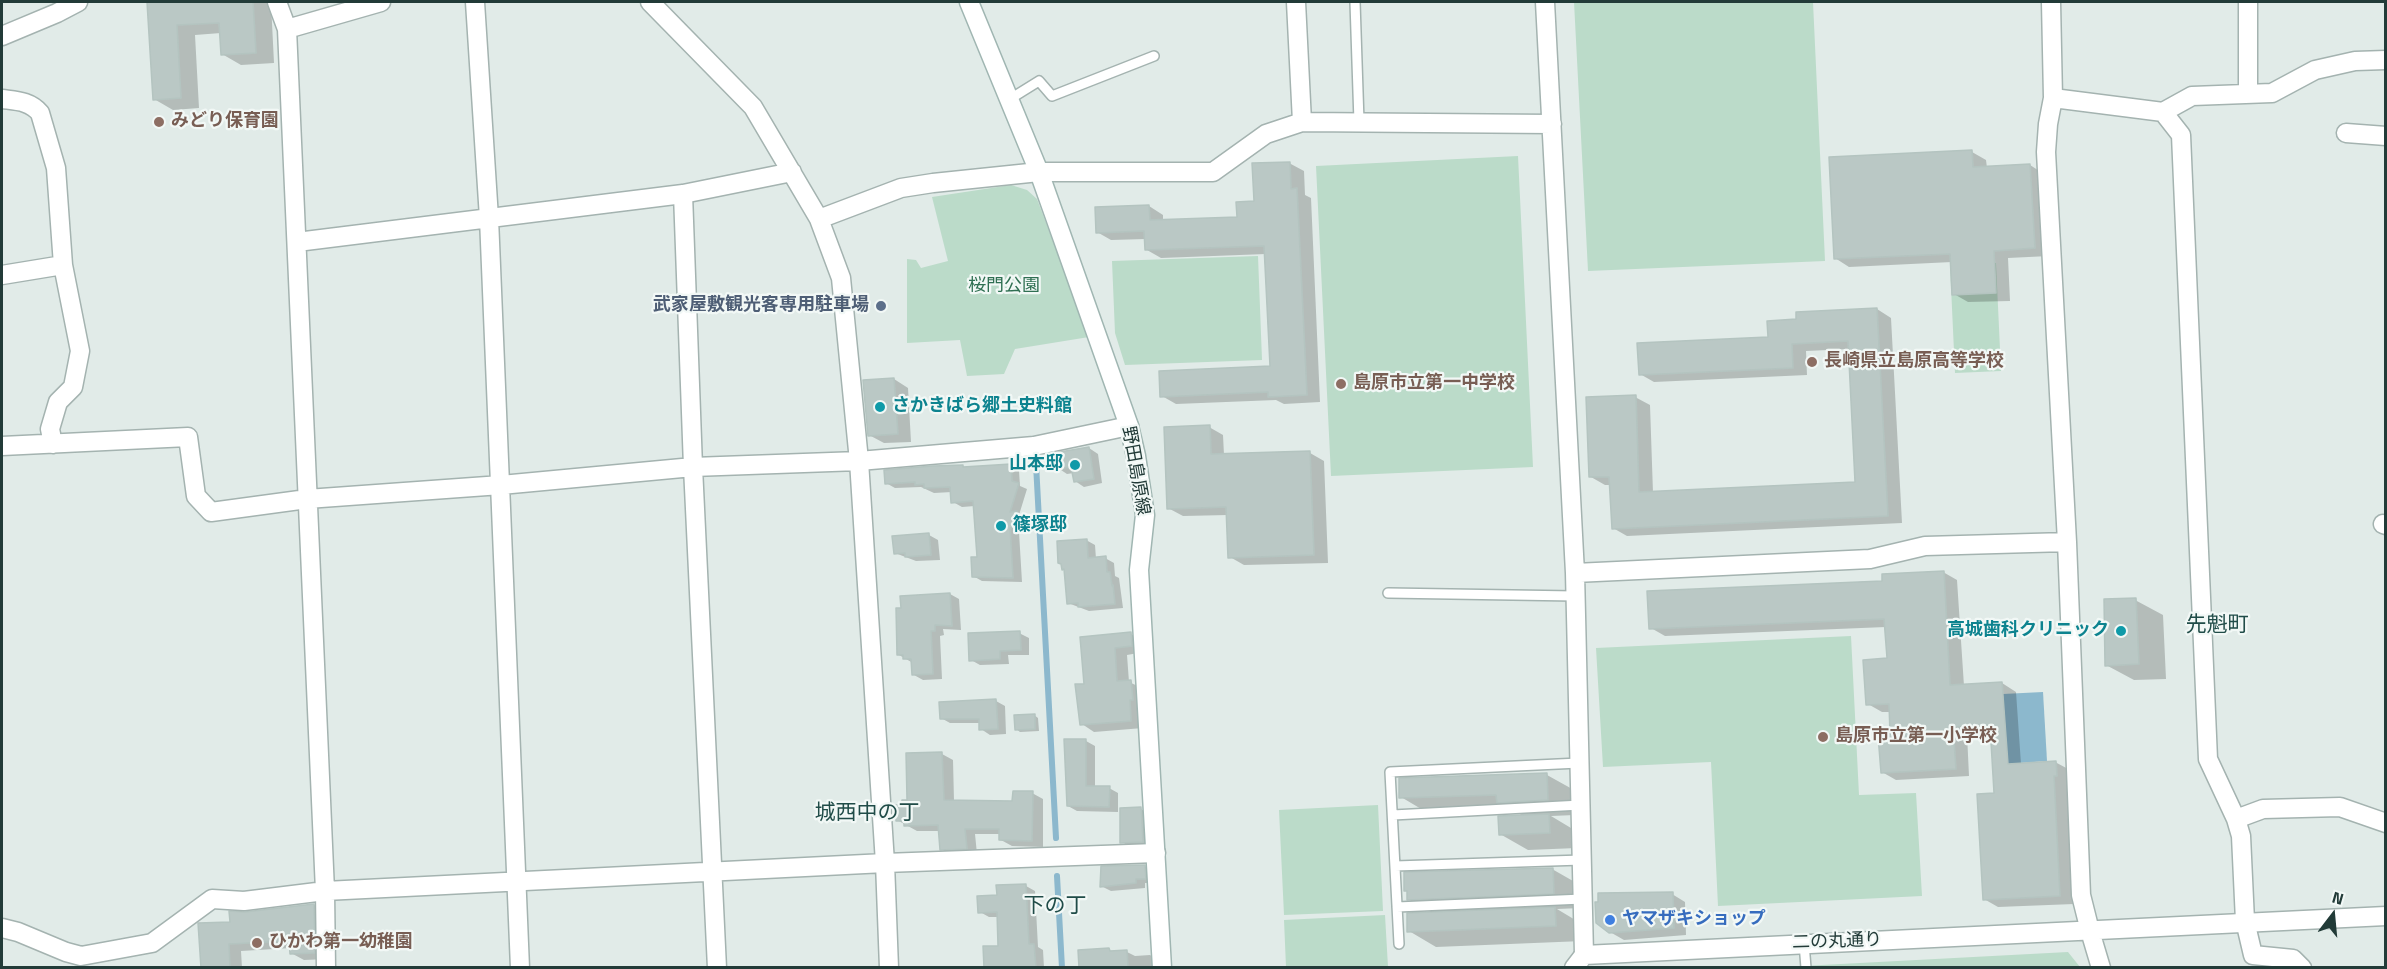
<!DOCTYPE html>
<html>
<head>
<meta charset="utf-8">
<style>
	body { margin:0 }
	#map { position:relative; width:2387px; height:969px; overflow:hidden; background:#e1ebe8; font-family:"Titillium Web",sans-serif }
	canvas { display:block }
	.frame { position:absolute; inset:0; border:3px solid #223b38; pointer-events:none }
	.north { position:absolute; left:2303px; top:885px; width:60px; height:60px; -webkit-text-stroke:4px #f2f8f6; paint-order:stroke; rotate:16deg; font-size:16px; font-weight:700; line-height:24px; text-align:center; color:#223b38 }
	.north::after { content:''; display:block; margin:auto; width:21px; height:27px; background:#223b38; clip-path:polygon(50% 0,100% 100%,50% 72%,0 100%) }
</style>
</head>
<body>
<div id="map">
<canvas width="2387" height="969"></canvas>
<div class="frame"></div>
<div class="north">N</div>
</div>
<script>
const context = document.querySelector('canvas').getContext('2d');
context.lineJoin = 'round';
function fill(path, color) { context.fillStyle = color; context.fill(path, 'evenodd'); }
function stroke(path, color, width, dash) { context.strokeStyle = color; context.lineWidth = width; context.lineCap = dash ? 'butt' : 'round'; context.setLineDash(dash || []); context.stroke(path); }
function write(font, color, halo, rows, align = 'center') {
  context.font = font + ' "Titillium Web","Noto Sans JP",sans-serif'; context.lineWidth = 4.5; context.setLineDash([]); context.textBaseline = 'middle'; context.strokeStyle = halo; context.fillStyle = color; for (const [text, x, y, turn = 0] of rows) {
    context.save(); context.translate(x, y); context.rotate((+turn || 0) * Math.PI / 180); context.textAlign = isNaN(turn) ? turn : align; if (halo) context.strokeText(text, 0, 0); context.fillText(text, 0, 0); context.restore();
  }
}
const green = new Path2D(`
	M1574,2H1813L1825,261L1588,271Z
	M1518,156L1533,467L1331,476L1316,166Z
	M1011,185L1027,190L1037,199L1089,337L1015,349L1004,374L967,376L960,340L907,343V259L916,260L921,268L948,261L932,197Z
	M1258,256L1262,360L1125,365L1115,333L1112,261Z
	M1996,263L2001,371L1955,373L1950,265Z
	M1851,636L1859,795L1916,793L1922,896L1718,906L1711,762L1603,767L1596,648Z
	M1378,805L1383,911L1284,915L1279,810Z
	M1385,915L1388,967H1286L1284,920Z
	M2068,952L2080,967L1765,968Z`);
const water = new Path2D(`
	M2043,692L2047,761L2008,764L2003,694Z`);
const shadow = new Path2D(`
	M149,2H269L271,3L274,63L241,65L222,54L221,33L195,35L199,108L173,110L154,99Z
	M1972,152L1986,160L1987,168L2030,165L2044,174L2049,256L2008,258L2010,301L1968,302L1954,294L1952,262L1849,267L1835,258Z
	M1289,163L1304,171L1305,195L1311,198L1320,402L1284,404L1276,400L1176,404L1162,396L1271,368L1266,254L1161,258L1147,250L1146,239L1111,240L1097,232L1149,206L1163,215V221L1238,218L1255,203Z
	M1877,309L1891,318L1902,523L1627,536L1613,528L1611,485H1605L1591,477L1635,397L1650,405L1653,493L1857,483L1850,349L1806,351L1807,375L1654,382L1640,374L1769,339L1798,321L1797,313Z
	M894,379L908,388L911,442L884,443L869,435Z
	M1209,427L1223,435L1224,455L1310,453L1324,461L1328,563L1244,565L1230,557L1228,515L1183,516L1168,508Z
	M1089,448L1098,454L1102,483L1084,487L1075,481L1074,473L1067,474L1058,468Z
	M1010,466L1019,471L1020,486L1027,489L1019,515L1025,518L1026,532H1019L1022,582L982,581L973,576L979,558L975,506L962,507L953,502L952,492L934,493L921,487L895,488L886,483L963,467L966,469Z
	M929,535L938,540L940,560L916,561L895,553Z
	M1086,540L1095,545L1096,559L1105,558L1114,563L1115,576L1119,578L1123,608L1089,611L1068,603L1066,570L1063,569Z
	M1943,572L1957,580L1964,686L2002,683L2016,692L2021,764L2055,762L2070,770L2068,783L2074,904L1998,907L1984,899L1996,794L1992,733L1967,734L1969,776L1896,780L1882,772L1892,735L1891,712H1882L1868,704L1888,660L1886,627L1665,636L1651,628Z
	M950,594L959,599L961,630L943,629L944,635L940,636L942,679L923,680L914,675L913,663L899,655Z
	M2135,600L2163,615L2166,679L2134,680L2106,665Z
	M1019,633L1029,638V655H1008L1009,664L980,665L971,660Z
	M1131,634L1144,641V652L1127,655L1129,682L1144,689L1143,728L1094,732L1082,724L1086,685L1082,638Z
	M996,701L1005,706L1006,734L990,735L981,729V723H950L941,718Z
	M1034,715L1038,718L1039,731L1020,732L1016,729Z
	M1086,741L1095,746V788H1109L1118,793V812L1077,811L1068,806Z
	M942,754L953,760L954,801L1014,803L1032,793L1043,799V847L1012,846L1001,840V834H975L977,854L952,855L941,849L940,831H917L897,820L903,806Z
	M1547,775L1574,790L1575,815L1551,816L1576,831L1577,848L1528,850L1500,834L1523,816L1513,810L1428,813L1401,797Z
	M1141,809L1155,817L1157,850H1136L1122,842Z
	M1144,866L1154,872V883H1145V888L1111,891L1101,886Z
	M1552,869L1580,885L1581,908L1557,909L1582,924L1583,941L1436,947L1409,931L1434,914L1408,899V892L1406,890Z
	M1026,886L1035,891L1038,947L1043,950L1044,968H986L1000,947L998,917H989L980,912L998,896Z
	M1672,894L1685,902L1686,935L1624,940L1610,932Z
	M314,905L326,913L327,959L304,960L291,953V948L241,951L242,968H202L231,923L245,914Z
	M1109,950L1114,952H1127L1135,956L1150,955L1160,961L1161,968H1080Z`);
const stream = new Path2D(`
	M1036,464L1056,838
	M1057,876L1062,968`);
const building = new Path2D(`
	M147,2H253L256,53L221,55L219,23L177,25L181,98L153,100Z
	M1972,150L1973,167L2030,164L2035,248L1994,251L1996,293L1952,295L1950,254L1834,259L1829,157Z
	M1290,162L1291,189L1297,188L1307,395L1268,397V392L1160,397L1159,371L1270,366L1264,246L1145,250L1144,231L1096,233L1095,207L1149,205L1150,220L1237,217L1236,202L1254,201L1252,163Z
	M1877,308L1888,516L1612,529L1609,477H1589L1586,397L1636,395L1639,492L1855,482L1848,341L1792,344L1793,368L1639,375L1637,343L1768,337L1767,321L1796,319V312Z
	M894,378L898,434L868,436L863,380Z
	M1210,425L1211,454L1310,451L1314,555L1228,558L1226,507L1167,509L1164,427Z
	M1089,447L1094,479L1074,482L1071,467L1057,469L1054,453Z
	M1011,464L1012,481L1019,483L1010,512L1017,511L1018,527L1010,528L1013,578L972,577L971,557H977L973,501L951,503L950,487L924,488V484L915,485V482L885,484L884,470L933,466L963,465V467Z
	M929,533L931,555L905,557V553L894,554L892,536Z
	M1087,539L1088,558L1106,556L1107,572H1110L1112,586L1113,585L1115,604L1078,607V603L1067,604L1064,569L1062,570L1061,564L1058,563L1057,541Z
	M1944,571L1950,685L2002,682L2008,764L2056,761L2057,776H2054L2060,896L1983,900L1977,794L1994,793L1990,725L1953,727L1956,769L1881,773L1878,735L1890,734L1889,704L1866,705L1863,660L1887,658L1884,619L1649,629L1647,591L1882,581V574Z
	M950,593L952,626L935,625V631H931L933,674L912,675L911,659H903V655H897L896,608H901L900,596Z
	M2136,598L2139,664L2105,666L2104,599Z
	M1020,631L1021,650L1000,651V659L969,661L968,633Z
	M1131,632L1132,646L1115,648L1117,681L1131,680L1133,700H1130L1131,721L1080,725L1075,684H1084L1080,637Z
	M996,699L998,729L979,730V719H940L939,702Z
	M1035,714V729L1015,730L1014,715Z
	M1064,739H1086V786H1110L1109,807L1067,806Z
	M942,752L944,800L1012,801L1013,791H1033L1032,841L999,840V829H965L967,849L940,850L938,825L904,826V821H896L895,805H902V800H907L906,753Z
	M1547,773L1548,800L1497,803L1496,795L1399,798V778Z
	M1141,807L1143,842L1120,843V808Z
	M1549,814L1550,833L1499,835L1498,816Z
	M1145,865L1146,879H1136V883L1100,887L1101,866Z
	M1553,868L1554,894L1407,900V891H1404V872Z
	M1026,884L1029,944H1034L1036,968H984L983,946H998L997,912L978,913L977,896L997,895L996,885Z
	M1673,892L1674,928L1609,933L1596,923L1595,902H1598V893Z
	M314,904L315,953L290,954L289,941L229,944L230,968H201L198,923L230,922L229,911L245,912Z
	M1555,907L1556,926L1407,932V913Z
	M1109,948L1110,951L1127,950L1128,968H1079L1078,950Z`);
const path = new Path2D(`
	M1082,966V968`);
const service = new Path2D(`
	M1355,2L1359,122
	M1010,99L1039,81L1052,96L1154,56
	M1388,593L1575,596
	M1393,815L1581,805
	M1395,866L1582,860
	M1397,907L1583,899
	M1804,943L1806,968
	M1399,944L1390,772L1579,763`);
const minor = new Path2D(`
	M277,2L287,29L325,891L326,968
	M475,2L489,218L520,968
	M650,2L753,107L819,219L841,278L859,461L885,863L889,968
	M1296,2L1302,122
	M1545,2L1575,573L1584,955
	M2051,2L2053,98L2048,124L2046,152L2067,542L2081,895L2090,931
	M2248,2V94
	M287,29L381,2
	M2,36L57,13L78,2
	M2053,98L2163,112L2192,96L2272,93L2315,70L2355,61L2386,60
	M2,99C17,101 30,101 40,113L56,168L63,265
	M2163,112L2181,135L2208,759L2236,819L2241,836L2245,921L2253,955L2293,959L2302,968
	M2346,133L2386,136
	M683,194L693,467L717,968
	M819,219L901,188L933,183L1039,172H1213L1266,134L1302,122L1552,124
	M297,242L683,194L792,172
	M2,275L63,265L80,351L73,387L58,402L50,429L53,444
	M2,446L188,437L196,496L211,512L307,499L501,485L693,467L859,461L1034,446L1129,426
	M2383,524L2386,525
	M1575,573L1870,559L1925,546L2067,542
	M2236,819L2263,809L2340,807L2386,823
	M2,928L18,932L66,952L81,956L152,943L212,899L244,901L325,891L885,863L1156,853`);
const tertiary = new Path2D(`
	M2090,931L2101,968
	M1574,968L1584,955L2386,916`);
const secondary = new Path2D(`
	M969,2L1039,172L1129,426L1136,456L1145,515L1139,570L1162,968`);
const markers = [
	[159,122,6,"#8d6e63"],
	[881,306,6,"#5c6f8a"],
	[1812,362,6,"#8d6e63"],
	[1341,384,6,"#8d6e63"],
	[880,407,6,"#0f9aa8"],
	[1075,465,6,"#0f9aa8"],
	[1001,526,6,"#0f9aa8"],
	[2121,631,6,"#0f9aa8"],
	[1823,737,6,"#8d6e63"],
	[1610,920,6,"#3f7fe0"],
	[257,943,6,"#8d6e63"]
];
const educationNames = [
	["みどり保育園",171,122],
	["長崎県立島原高等学校",1824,362],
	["島原市立第一中学校",1353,384],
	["島原市立第一小学校",1835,737],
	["ひかわ第一幼稚園",269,943]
];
const parkNames = [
	["桜門公園",1004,287]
];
const serviceNames = [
	["武家屋敷観光客専用駐車場",869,306]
];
const cultureNames = [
	["さかきばら郷土史料館",892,407],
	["山本邸",1063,465,"right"],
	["篠塚邸",1013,526],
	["高城歯科クリニック",2109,631,"right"]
];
const streetNames = [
	["野田島原線",1135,471,80],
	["二の丸通り",1837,942,-2]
];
const shopNames = [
	["ヤマザキショップ",1622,920]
];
const quarterNames = [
	["先魁町",2217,626],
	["城西中の丁",867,814],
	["下の丁",1055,907]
];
fill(green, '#bbdbc9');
fill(water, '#8cb8cd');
fill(shadow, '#0003');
stroke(stream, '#8cb8cd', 6);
fill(building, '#bac8c5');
stroke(building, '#b4c4c0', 1.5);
stroke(service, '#a4b3b0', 12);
stroke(minor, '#a4b3b0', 21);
stroke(tertiary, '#a4b3b0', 21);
stroke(secondary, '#a0b6b2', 21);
stroke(path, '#83ada7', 4, [3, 4.5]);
stroke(service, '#fff', 9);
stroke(minor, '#fff', 18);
stroke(tertiary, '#fff', 18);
stroke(secondary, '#fff', 18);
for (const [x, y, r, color] of markers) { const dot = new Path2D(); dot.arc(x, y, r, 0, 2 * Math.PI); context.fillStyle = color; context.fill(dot); stroke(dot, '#f2f8f6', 2); }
write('bold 18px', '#785e54', '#f2f8f6', educationNames, 'left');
write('18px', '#2f6f52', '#f2f8f6', parkNames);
write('bold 18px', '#4e5e75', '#f2f8f6', serviceNames, 'right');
write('bold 18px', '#0d838f', '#f2f8f6', cultureNames, 'left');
write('18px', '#223b38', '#f2f8f6', streetNames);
write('bold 18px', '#366cbe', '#f2f8f6', shopNames, 'left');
write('21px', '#204c48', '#f2f8f6', quarterNames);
</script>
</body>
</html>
